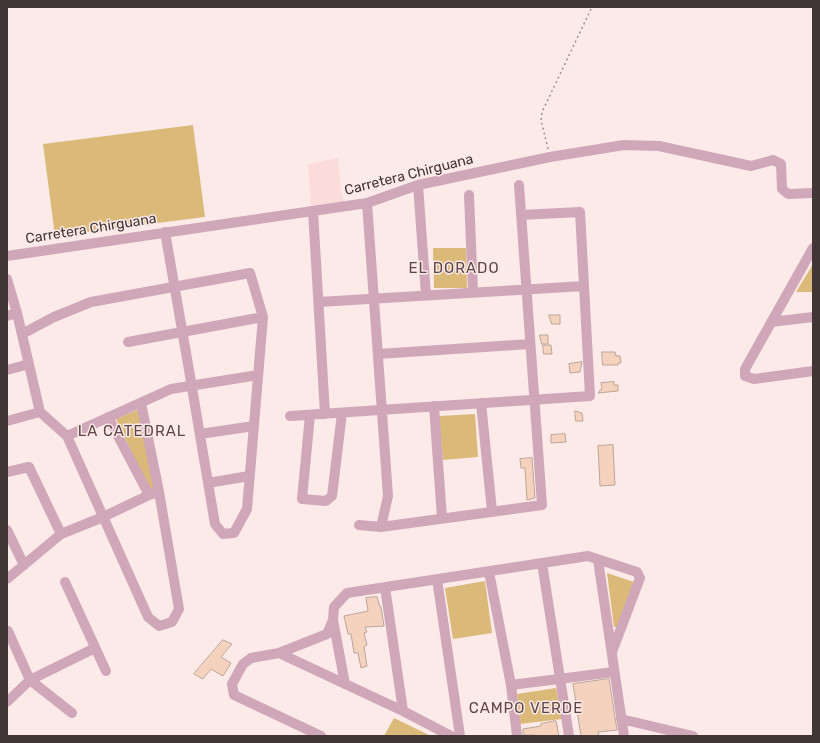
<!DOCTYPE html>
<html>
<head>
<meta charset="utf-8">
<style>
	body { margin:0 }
	#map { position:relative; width:820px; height:743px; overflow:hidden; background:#fceae9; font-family:Rubik,sans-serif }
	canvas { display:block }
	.frame { position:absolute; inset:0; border:8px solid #413635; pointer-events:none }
</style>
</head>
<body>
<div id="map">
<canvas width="820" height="743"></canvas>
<div class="frame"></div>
</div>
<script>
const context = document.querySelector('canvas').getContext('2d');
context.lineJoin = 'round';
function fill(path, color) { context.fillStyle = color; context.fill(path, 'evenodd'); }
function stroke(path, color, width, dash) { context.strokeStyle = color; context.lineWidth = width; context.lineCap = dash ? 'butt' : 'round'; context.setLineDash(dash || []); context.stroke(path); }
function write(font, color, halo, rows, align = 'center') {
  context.font = font + ' Rubik,sans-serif'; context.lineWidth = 3; context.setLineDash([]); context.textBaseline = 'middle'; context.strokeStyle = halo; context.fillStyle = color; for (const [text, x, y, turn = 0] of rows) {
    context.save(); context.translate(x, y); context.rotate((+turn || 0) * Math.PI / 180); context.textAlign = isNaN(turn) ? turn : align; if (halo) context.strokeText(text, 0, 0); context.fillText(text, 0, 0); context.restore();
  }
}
const built = new Path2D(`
	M338,158L341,191L344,202L311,207L308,164Z`);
const green = new Path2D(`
	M193,125L205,217L55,236L43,144Z
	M433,248H466L467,288H434Z
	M813,264V292H796Z
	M140,409L156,489L150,491L116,419Z
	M475,414L478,457L443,460L439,416Z
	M607,573L634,582L618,627H614Z
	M485,581L492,633L453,639L445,588Z
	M556,688L562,719L520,724L517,694Z
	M394,718L431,736H384Z`);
const building = new Path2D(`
	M549,315H560V324H552Z
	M540,335H548V344H542Z
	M543,345H551L552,354H544Z
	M602,352H615L616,356H620L621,363H618V365H603Z
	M582,362L580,372L570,373L569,364Z
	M614,382V385H618V391L598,393L602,388L601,383Z
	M575,411L582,413L583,421H576Z
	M565,434L566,442L551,443V435Z
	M613,445L615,485L600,486L598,446Z
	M532,458L535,498L527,500L525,468H521L520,459Z
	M377,597L380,607H381L384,626L365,627L367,632L364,633L367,645L364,647L367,666L361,668L358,653H354L351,634H348L344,616L368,611L366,598Z
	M223,640L232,644L221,657L231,663L223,676L211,669L203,679L194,674Z
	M609,679L617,730L598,732L599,736H581L573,684Z
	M556,721L559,736L523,735V729L541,726V724Z`);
const path = new Path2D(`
	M548,149L541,120L542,112L592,7`);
const minor = new Path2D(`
	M418,185L426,295
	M469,195L473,292
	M367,203L388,496L381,527
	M313,211L325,414
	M813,248L745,369V376L754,379L813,371
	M7,256L367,203L418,185L550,157L624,145L659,146L751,166L773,160L781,164L782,189L788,194L813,193
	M7,279L17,313L40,412L67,436L148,617L159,626L172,622L179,609L159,492L141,403
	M319,302L584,286
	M7,316L17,313
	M771,322L813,317
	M22,334L54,317L91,302L250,273L263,317L247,509L234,533L223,534L215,524C199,427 182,329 165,232
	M128,342L263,317
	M378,354L530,344
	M7,370L29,364
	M481,403L492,511
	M434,406L442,518
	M310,415L302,499L326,501L332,496L342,413
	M290,416L590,396L580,212L521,215
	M108,417L149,495
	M7,421L40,412
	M200,434L254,426
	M67,436L171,389L258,375
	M7,472L29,467L61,534
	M208,483L249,476
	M359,525L381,527L542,505L519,185
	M7,530L24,565
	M598,560L624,736
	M542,563L569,736
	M489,572L511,685L517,736
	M7,579L61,534L103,517L149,495L159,492
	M437,579L460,736
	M65,582L106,671
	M385,587L403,711
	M333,620L345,684
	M8,631L30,680L72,713
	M279,653L403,711L451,736
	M511,685L614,672
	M7,702L30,680L95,648
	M621,719L693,736
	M321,736L234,695L232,684L243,664L251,658L279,653L327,634L333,620L334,607L347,593L588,556L637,572L640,578L612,652`);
const streetNames = [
	["Carretera Chirguana",409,175,-14],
	["Carretera Chirguana",91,229,-9]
];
const neighbourhoodNames = [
	["EL DORADO",454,269],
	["LA CATEDRAL",132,432],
	["CAMPO VERDE",526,709]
];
fill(built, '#fbdcdb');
fill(green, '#dbb979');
fill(building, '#f4d2be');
stroke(building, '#bba598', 1);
stroke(path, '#9e908f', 1.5, [2, 3]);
stroke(minor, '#cfa7b9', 10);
write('14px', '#413635', '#fceae9', streetNames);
context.letterSpacing = '1px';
write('15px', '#5d4645', '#fceae9', neighbourhoodNames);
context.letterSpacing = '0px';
</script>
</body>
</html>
